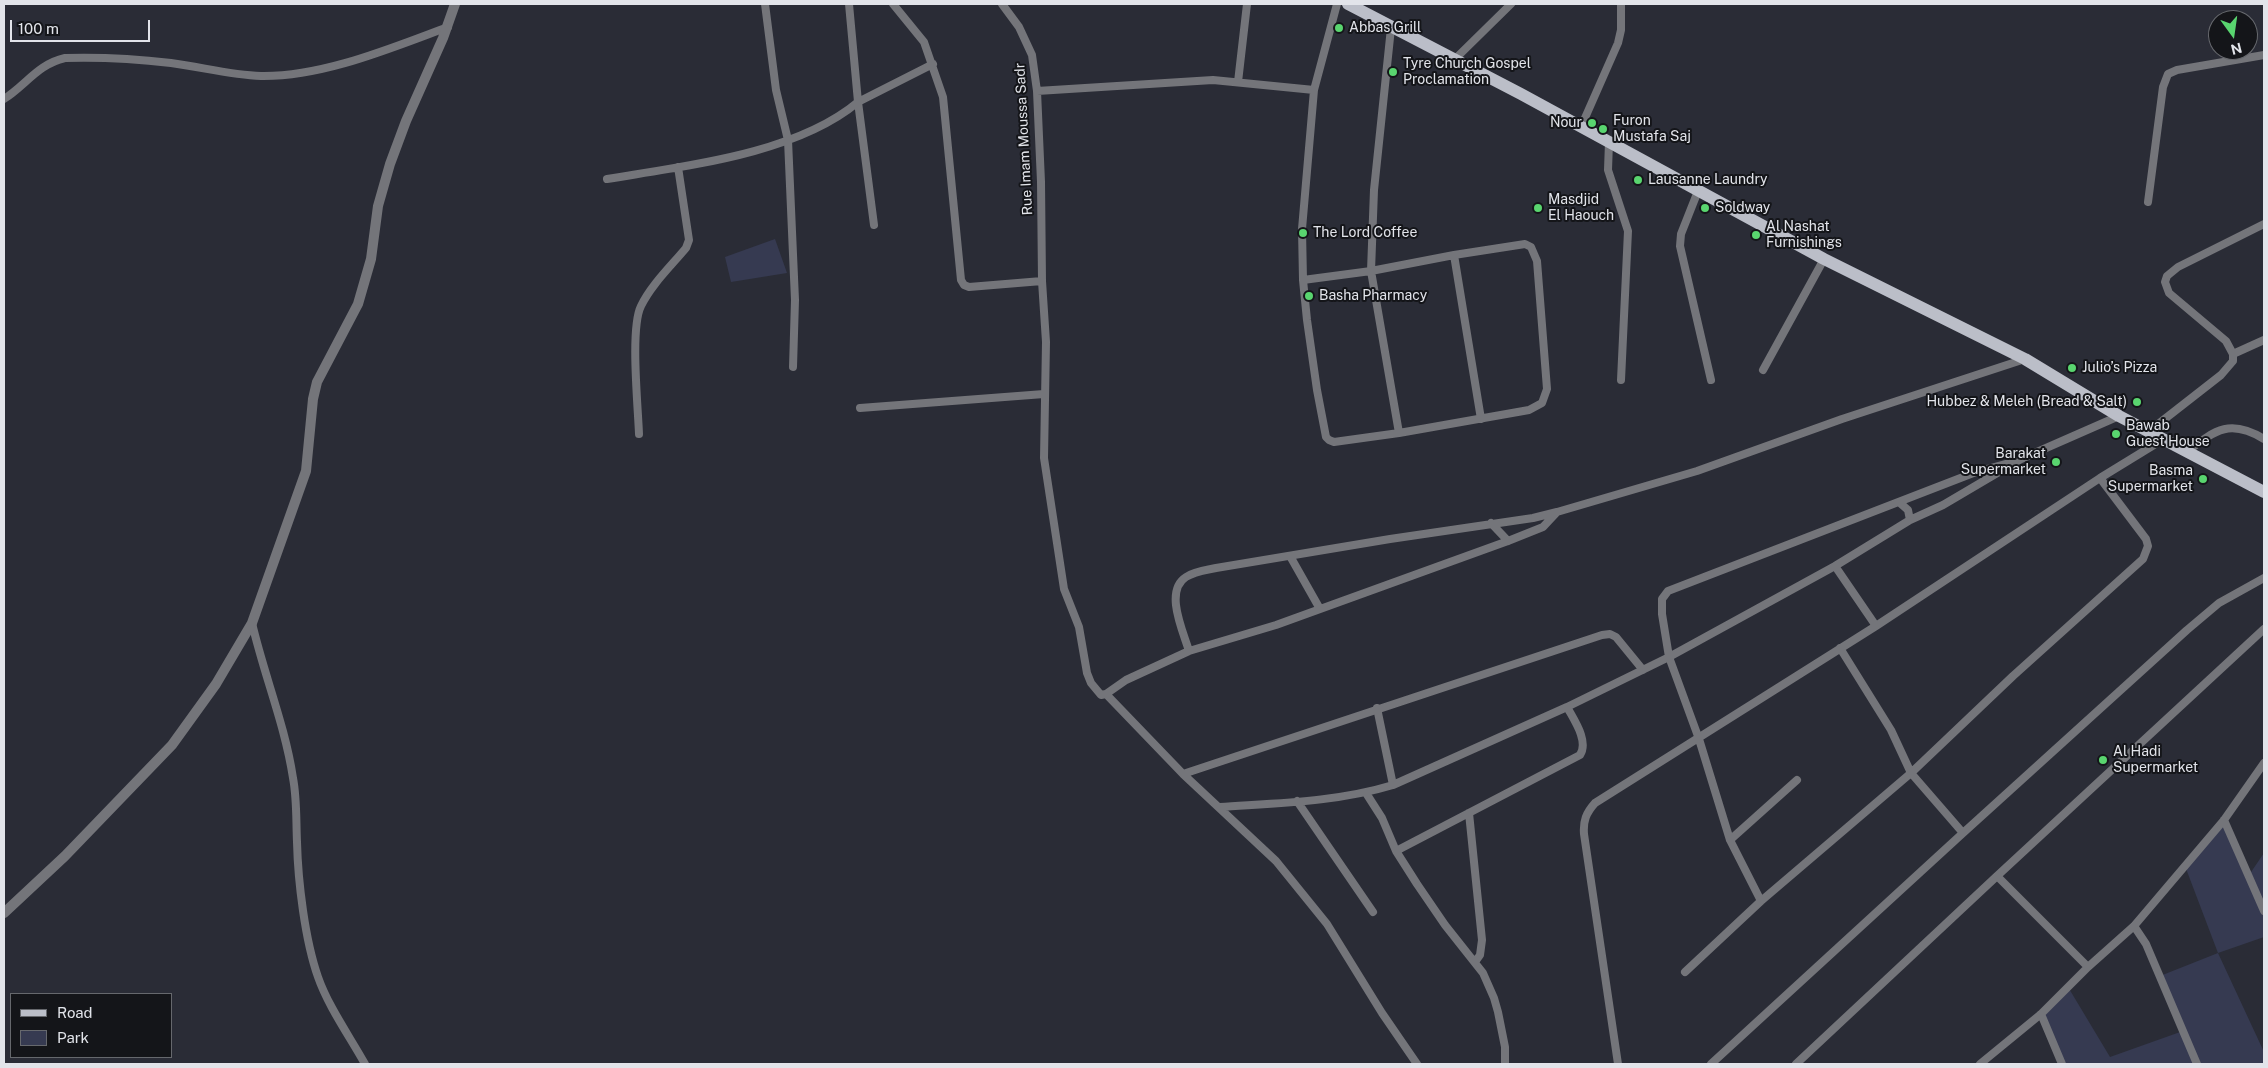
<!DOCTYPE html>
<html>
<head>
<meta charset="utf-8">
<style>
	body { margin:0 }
	#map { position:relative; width:2268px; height:1068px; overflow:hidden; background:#2a2c36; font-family:"Public Sans",sans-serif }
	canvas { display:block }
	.frame { position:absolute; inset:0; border:5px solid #e2e4ea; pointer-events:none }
	.legend { position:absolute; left:10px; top:993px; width:162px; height:65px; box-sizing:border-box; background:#141519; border:1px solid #66686d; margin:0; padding:6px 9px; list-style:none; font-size:15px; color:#e2e4ea }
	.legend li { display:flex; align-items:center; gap:10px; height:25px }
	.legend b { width:25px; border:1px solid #66686d }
	.north { position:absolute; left:2208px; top:10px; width:50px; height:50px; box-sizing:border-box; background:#141519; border:1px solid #66686d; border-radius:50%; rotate:166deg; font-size:14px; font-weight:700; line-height:20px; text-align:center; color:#e2e4ea }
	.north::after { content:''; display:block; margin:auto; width:18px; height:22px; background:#59d56f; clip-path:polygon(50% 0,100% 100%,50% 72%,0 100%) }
	.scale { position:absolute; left:10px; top:20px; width:140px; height:22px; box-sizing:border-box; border:2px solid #e2e4ea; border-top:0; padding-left:6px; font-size:15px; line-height:18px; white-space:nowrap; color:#e2e4ea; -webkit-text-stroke:4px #141519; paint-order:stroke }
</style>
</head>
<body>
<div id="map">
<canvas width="2268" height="1068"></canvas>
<div class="frame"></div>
<ul class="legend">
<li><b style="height:6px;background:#bbbec8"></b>Road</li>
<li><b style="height:14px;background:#363a51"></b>Park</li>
</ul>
<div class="north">N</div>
<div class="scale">100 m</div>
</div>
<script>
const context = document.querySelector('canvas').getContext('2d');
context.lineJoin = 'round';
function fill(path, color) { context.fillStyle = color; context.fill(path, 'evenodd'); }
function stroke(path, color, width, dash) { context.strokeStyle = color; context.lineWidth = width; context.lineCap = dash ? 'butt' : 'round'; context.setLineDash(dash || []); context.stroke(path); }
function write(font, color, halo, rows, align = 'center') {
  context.font = font + ' "Public Sans",sans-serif'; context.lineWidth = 4; context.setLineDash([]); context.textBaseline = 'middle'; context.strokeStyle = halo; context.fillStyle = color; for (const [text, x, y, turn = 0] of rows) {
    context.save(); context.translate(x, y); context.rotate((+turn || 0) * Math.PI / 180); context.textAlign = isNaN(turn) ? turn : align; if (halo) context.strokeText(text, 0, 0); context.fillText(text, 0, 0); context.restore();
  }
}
const green = new Path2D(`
	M775,239L787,273L731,282L725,257Z
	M2224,820L2249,875L2264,853V937L2218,953L2264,1052V1064H2062L2041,1014L2068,987L2110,1057L2183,1031L2160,976L2218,953L2185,866Z`);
const minor = new Path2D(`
	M765,4L776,90L788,140L795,300L793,367
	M893,4L924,42L943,97L961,280L964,285L969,287L1042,281
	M1002,4L1019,27L1032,55L1037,91L1041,182L1042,281L1046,342L1044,458L1064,589L1079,627L1087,673L1091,683L1101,695L1106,694L1126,680L1189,651L1276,625L1508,541L1543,527L1557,512L1697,471L1842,419L2025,359
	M1391,28L1374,190L1371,271L1399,433
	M1454,60L1511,4
	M1238,82L1247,4
	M1037,91L1213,80L1314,90
	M4,99C26,85 38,64 65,58C100,57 137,59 171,63C202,67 230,75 261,76C323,77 391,48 448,27
	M1581,127L1618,43L1621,30V4
	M1609,142L1608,170L1628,231L1621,380
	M607,179C685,166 796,154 858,102L849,4
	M1698,191L1681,234L1680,246L1711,380
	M2148,202L2163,87L2168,74L2177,70L2264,55
	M874,225L858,102L933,64
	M1454,255L1481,419
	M1303,280L1371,271L1454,255L1525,244L1531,247L1537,261L1547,389L1542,403L1529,410L1399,433L1334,442L1329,440L1326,437L1317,390L1307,320L1303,280L1302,229L1314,90L1337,4
	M2233,354L2264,340
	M1763,370L1824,259
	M860,408L1044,394
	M2148,432L2221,375L2233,361V354L2226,341L2169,293L2165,282L2167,276L2178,267L2264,224
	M639,434C638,406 630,328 641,306C651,285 671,266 686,248L689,240L678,167
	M2188,451C2216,429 2231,419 2264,439
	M1900,503L1908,510L1910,520
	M1491,523L1508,541
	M1290,556L1320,609
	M1835,566L1876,626
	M252,623C264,675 285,725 293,778C297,799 296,820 297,842C298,882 305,940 318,977C328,1006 350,1037 365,1064
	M1840,648L1891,730L1911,773L1963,833
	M1189,651C1183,631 1164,591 1186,577C1195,571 1207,570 1216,568L1390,539L1533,518L1557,512
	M1106,694L1183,774L1276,861L1327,924L1382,1013L1417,1064
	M1377,708L1393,785
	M1183,774L1602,635L1610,634L1616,637L1643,670
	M1366,793L1382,818L1396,851L1417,884L1445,925L1483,973L1494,998L1498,1012L1505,1047V1064
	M1297,801L1373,912
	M1220,807C1278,803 1337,802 1393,785L1567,707L1669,657L1835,566L1910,520L1943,505L2021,459L2119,416
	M1469,813L1482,940L1480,955L1475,962
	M2224,820L2264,911
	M1730,840L1797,780
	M1396,851L1580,755C1589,741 1574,720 1567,707
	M1997,876L2088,967
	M1761,901L1730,840L1699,739L1669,657L1662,614V599L1668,591L1976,472L2009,463
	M2134,926L2146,944L2197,1064
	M1685,972L1761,901L1911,773L2013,676L2143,559L2148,546L2146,539L2100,478
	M2041,1014L2062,1064
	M1618,1064L1584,834C1583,821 1586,813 1595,803L1876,626L2100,478L2162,440
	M1711,1064L1963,833L2187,630L2219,603L2264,578
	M1796,1064L1997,876L2264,629
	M1980,1064L2041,1014L2088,967L2134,926L2224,820L2264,763`);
const tertiary = new Path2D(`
	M4,913L65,856L172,745L216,684L252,623L306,471L313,399L317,382L358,304L371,259L378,206L390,164L406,121L443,38L455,4`);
const primary = new Path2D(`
	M1348,4L1521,94L1824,259L2025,359L2119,416L2264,492`);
const markers = [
	[1339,28,5,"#59d56f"],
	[1393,72,5,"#59d56f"],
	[1592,123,5,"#59d56f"],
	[1603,129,5,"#59d56f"],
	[1638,180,5,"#59d56f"],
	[1538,208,5,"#59d56f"],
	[1705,208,5,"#59d56f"],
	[1303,233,5,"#59d56f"],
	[1756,235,5,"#59d56f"],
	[1309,296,5,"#59d56f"],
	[2072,368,5,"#59d56f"],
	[2137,402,5,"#59d56f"],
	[2116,434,5,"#59d56f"],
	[2056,462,5,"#59d56f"],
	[2203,479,5,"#59d56f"],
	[2103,760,5,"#59d56f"]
];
const poiNames = [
	["Abbas Grill",1349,28],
	["Tyre Church Gospel",1403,64],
	["Proclamation",1403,80],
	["Furon",1613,121],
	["Mustafa Saj",1613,137],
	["Nour",1582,123,"right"],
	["Lausanne Laundry",1648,180],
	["Masdjid",1548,200],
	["El Haouch",1548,216],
	["Soldway",1715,208],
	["Al Nashat",1766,227],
	["Furnishings",1766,243],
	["The Lord Coffee",1313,233],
	["Basha Pharmacy",1319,296],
	["Julio’s Pizza",2082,368],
	["Hubbez & Meleh (Bread & Salt)",2127,402,"right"],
	["Bawab",2126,426],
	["Guest House",2126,442],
	["Barakat",2046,454,"right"],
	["Supermarket",2046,470,"right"],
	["Basma",2193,471,"right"],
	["Supermarket",2193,487,"right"],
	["Al Hadi",2113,752],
	["Supermarket",2113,768]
];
const streetNames = [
	["Rue Imam Moussa Sadr",1024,139,-93]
];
fill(green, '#363a51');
stroke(minor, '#74757a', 8);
stroke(tertiary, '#74757a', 10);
stroke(primary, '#bbbec8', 12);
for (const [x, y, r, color] of markers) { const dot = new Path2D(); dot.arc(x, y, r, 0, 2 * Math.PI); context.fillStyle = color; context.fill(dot); stroke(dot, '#141519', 2); }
write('14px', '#e2e4ea', '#141519', poiNames, 'left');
write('14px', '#e2e4ea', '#141519', streetNames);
</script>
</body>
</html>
